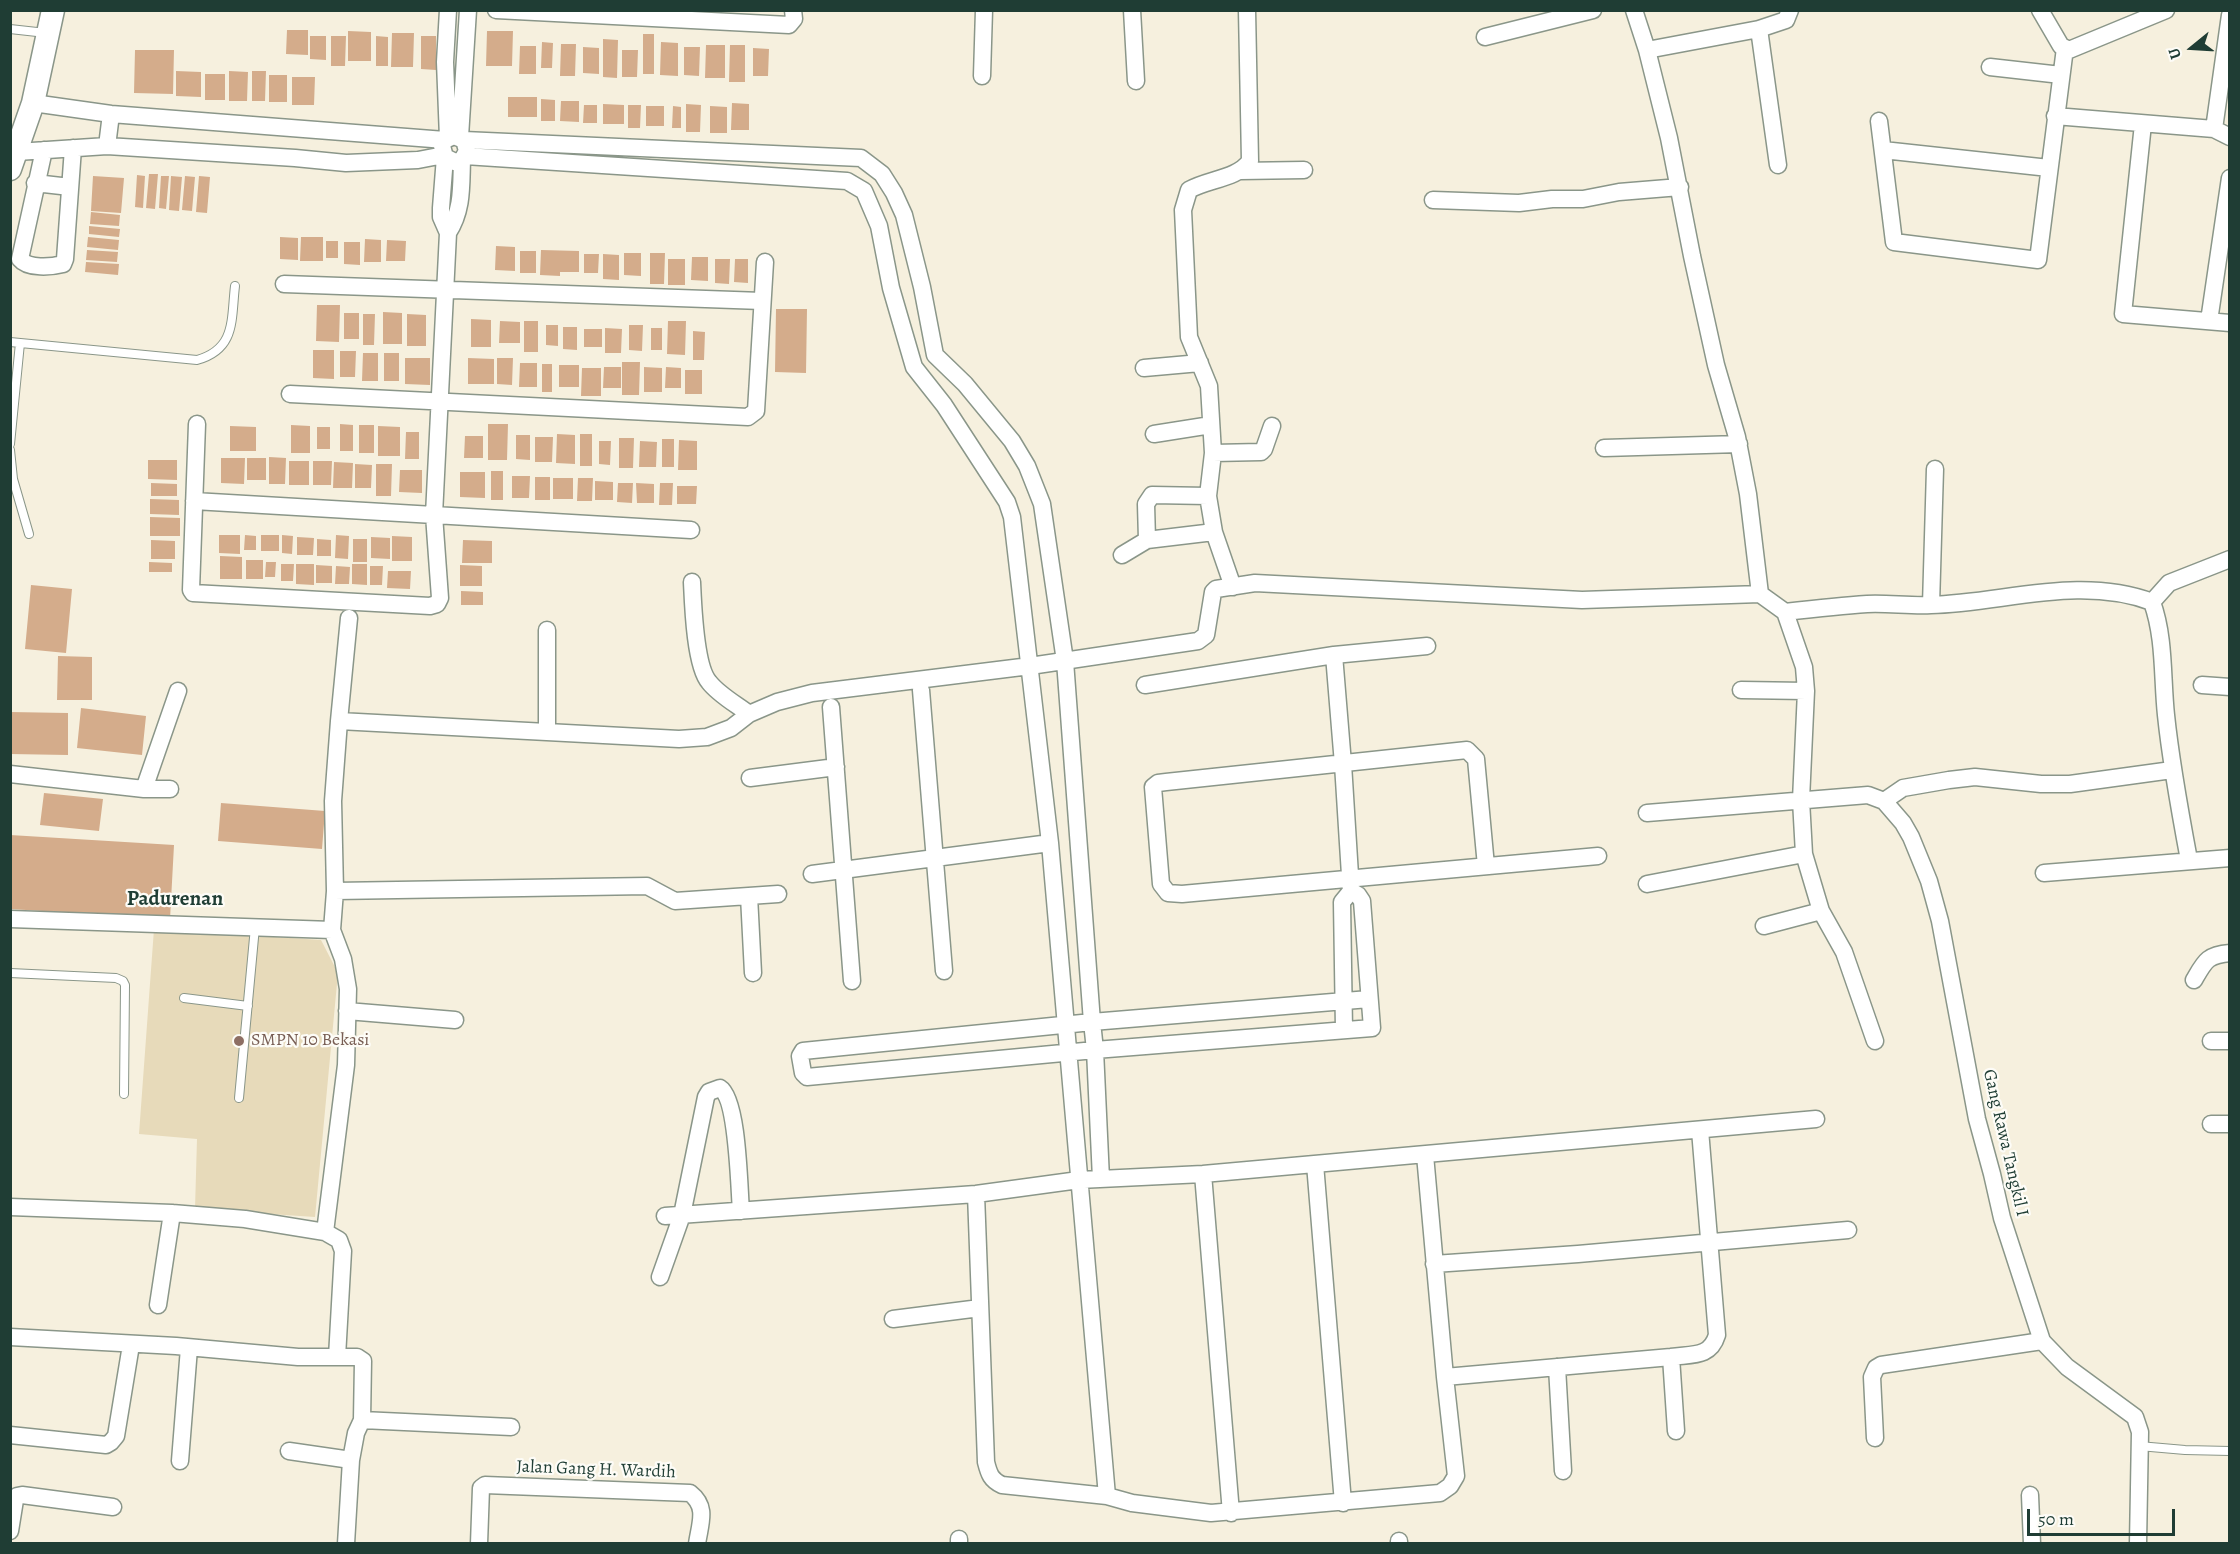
<!DOCTYPE html>
<html>
<head>
<meta charset="utf-8">
<style>
	body { margin:0 }
	#map { position:relative; width:2240px; height:1554px; overflow:hidden; background:#f6f0de; font-family:Alegreya,serif }
	canvas { display:block }
	.frame { position:absolute; inset:0; border:12px solid #1f3d34; pointer-events:none }
	.north { position:absolute; left:2162px; top:18px; width:60px; height:60px; -webkit-text-stroke:4px #fdfcf7; paint-order:stroke; rotate:252deg; font-size:16px; font-weight:700; line-height:24px; text-align:center; color:#1f3d34 }
	.north::after { content:''; display:block; margin:auto; width:21px; height:27px; background:#1f3d34; clip-path:polygon(50% 0,100% 100%,50% 72%,0 100%) }
	.scale { position:absolute; left:2027px; top:1509px; width:148px; height:27px; box-sizing:border-box; border:3px solid #1f3d34; border-top:0; padding-left:8px; font-size:18px; line-height:21px; white-space:nowrap; color:#1f3d34; -webkit-text-stroke:4px #fdfcf7; paint-order:stroke }
</style>
</head>
<body>
<div id="map">
<canvas width="2240" height="1554"></canvas>
<div class="frame"></div>
<div class="north">U</div>
<div class="scale">50 m</div>
</div>
<script>
const context = document.querySelector('canvas').getContext('2d');
context.lineJoin = 'round';
function fill(path, color) { context.fillStyle = color; context.fill(path, 'evenodd'); }
function stroke(path, color, width, dash) { context.strokeStyle = color; context.lineWidth = width; context.lineCap = dash ? 'butt' : 'round'; context.setLineDash(dash || []); context.stroke(path); }
function write(font, color, halo, rows, align = 'center') {
  context.font = font + ' Alegreya,serif'; context.lineWidth = 4.5; context.setLineDash([]); context.textBaseline = 'middle'; context.strokeStyle = halo; context.fillStyle = color; for (const [text, x, y, turn = 0] of rows) {
    context.save(); context.translate(x, y); context.rotate((+turn || 0) * Math.PI / 180); context.textAlign = isNaN(turn) ? turn : align; if (halo) context.strokeText(text, 0, 0); context.fillText(text, 0, 0); context.restore();
  }
}
const built = new Path2D(`
	M154,929L321,940L338,973L315,1217L195,1209L197,1139L139,1134Z`);
const building = new Path2D(`
	M287,30H308V55L286,54Z
	M348,31L371,32V61H348Z
	M487,31H513L512,66H486Z
	M392,33H414L413,67H391Z
	M643,34H654V74H643Z
	M310,36H326V60L310,59Z
	M331,36H346L345,66H331Z
	M376,36L388,37V66H376Z
	M421,36H436V70L421,69Z
	M603,39L618,40L617,78L603,77Z
	M542,42L553,43L552,68H541Z
	M661,42L678,43V76L660,75Z
	M561,44H576L575,76H560Z
	M706,45H725V78H705Z
	M730,45H745V82H729Z
	M520,46H536V74H519Z
	M583,47L599,48V74L583,73Z
	M684,47H700L699,76L684,75Z
	M753,48L769,49L768,76H753Z
	M135,50H174L173,94L134,93Z
	M622,50H638L637,77H622Z
	M176,71L201,72V97L176,96Z
	M229,71L248,72L247,101H229Z
	M252,71H266L265,101H252Z
	M205,74H225V100H205Z
	M269,75H287V102H269Z
	M292,77H315L314,105H292Z
	M508,97H537V117H508Z
	M541,99L555,100V121H541Z
	M561,101H579V122L560,121Z
	M732,103L749,104V130H731Z
	M603,104L624,105V124H603Z
	M686,104L701,105L700,132H686Z
	M584,105H597V123H583Z
	M628,105H641L640,128H628Z
	M646,106H664V126H646Z
	M673,106L681,107V128H672Z
	M710,106L727,107V133H710Z
	M149,174H158L155,209L146,208Z
	M137,175L145,176L143,208L135,207Z
	M93,176L124,178L121,213L91,211Z
	M161,176H169L166,209L159,208Z
	M171,176L182,177L179,211L169,210Z
	M185,176L195,177L192,211L182,210Z
	M199,176L210,177L207,213L196,212Z
	M91,212L120,215L119,226L90,224Z
	M89,226L120,229L119,237L89,234Z
	M88,237L119,240L118,250L87,247Z
	M280,237L298,238V260L280,259Z
	M301,237H323V261H300Z
	M365,239L381,240V262H364Z
	M387,240L406,241L405,261H386Z
	M326,241H338V258H326Z
	M344,242H360V265L344,264Z
	M496,246L515,247V271L495,270Z
	M87,250L118,252L117,262L86,260Z
	M541,250L579,251V272H560V276L540,275Z
	M520,251H536V273H520Z
	M624,253H641V276L624,275Z
	M650,253H665L664,284H650Z
	M584,254H599L598,273H584Z
	M603,254L619,255V280L603,279Z
	M692,257H708V281L691,280Z
	M668,259H685V285H668Z
	M715,259H730L729,284L715,283Z
	M735,259H748V283L734,282Z
	M86,262L119,264L118,275L85,272Z
	M317,305H340L339,342L316,341Z
	M776,309H807L806,373L775,372Z
	M383,312L402,313V344H383Z
	M344,313H359V339H344Z
	M363,314H375L374,345H363Z
	M407,314L426,315V346H407Z
	M471,319L491,320V347H471Z
	M500,321L520,322V343H499Z
	M524,321H538V352H524Z
	M668,321H686L685,355L667,354Z
	M546,325H558V346L546,345Z
	M629,325H643L642,351L629,350Z
	M563,327H577V350L563,349Z
	M605,328L622,329L621,353H605Z
	M651,328H662V350H651Z
	M584,329H602V347H584Z
	M693,331L705,332L704,360H693Z
	M313,350H334V379L313,378Z
	M340,351H356L355,377H340Z
	M363,353H378V381H362Z
	M384,353H399V381H384Z
	M405,358H430V385L405,384Z
	M468,358L494,359V384H468Z
	M497,358H513L512,385L497,384Z
	M622,362H640L639,395H622Z
	M520,363H537V387H519Z
	M542,364H552V392H542Z
	M559,365H579V387H559Z
	M604,367H621V388H603Z
	M644,367L662,368V392H644Z
	M666,367L681,368V388H665Z
	M582,368H601V396H581Z
	M685,370H702V394H685Z
	M340,424L353,425V451H340Z
	M488,424H508L507,460H488Z
	M291,425L310,426V453H291Z
	M359,425H374V453H359Z
	M230,426L256,427V451H230Z
	M378,426L400,427V456H378Z
	M317,427H330V449H317Z
	M406,432H419V459H405Z
	M557,434L575,435V464L556,463Z
	M580,434H592V466H580Z
	M516,435H530V460L516,459Z
	M465,436H483V458H464Z
	M535,437H553L552,462H535Z
	M619,438H634L633,468H619Z
	M662,439H674V467H662Z
	M679,440L697,441V470H678Z
	M599,441H611L610,465L599,464Z
	M640,441L657,442L656,467H639Z
	M269,457L286,458L285,484H269Z
	M221,458H245L244,484L221,483Z
	M247,458H266V480H247Z
	M148,460H177V480L148,479Z
	M289,461H309V485H289Z
	M313,461H332L331,485H313Z
	M334,462L353,463L352,488H333Z
	M355,464L372,465L371,488H355Z
	M376,464H392L391,496H376Z
	M400,470H422V493L399,492Z
	M491,471H503V500H491Z
	M460,472H485V498L460,497Z
	M512,476H530L529,498H512Z
	M535,477H550V500H535Z
	M553,478H573V499H553Z
	M578,478H593L592,501H577Z
	M595,481L613,482V500H595Z
	M151,483L177,484V496H151Z
	M618,483H633L632,503L617,502Z
	M636,483L654,484V503H637Z
	M660,483H673L672,505H659Z
	M677,486H697L696,504H677Z
	M150,499L179,500V515L150,514Z
	M150,517L180,518V536H150Z
	M219,535H240V554L219,553Z
	M245,535L256,536V550H244Z
	M261,535H279V551H261Z
	M282,535L293,536L292,554L282,553Z
	M336,535L349,536L348,559L335,558Z
	M392,536L412,537V561H392Z
	M297,537L314,538L313,555H297Z
	M371,537L390,538V559L371,558Z
	M317,539L331,540V556H317Z
	M353,539H367V562H353Z
	M151,540L175,541V559H151Z
	M463,540L492,541V563H462Z
	M220,556L242,557V579H220Z
	M246,560H263V579H246Z
	M149,562L172,563V572H149Z
	M266,562H276L275,577H265Z
	M281,564H294L293,581H281Z
	M296,564H314V585L296,584Z
	M352,564H367V585L352,584Z
	M316,565L332,566V583H316Z
	M460,565L482,566V586H460Z
	M336,566L350,567L349,584H335Z
	M370,566H383L382,585H370Z
	M388,571H411L410,589L387,588Z
	M31,585L72,589L66,653L25,649Z
	M461,591L483,592V605H461Z
	M58,656L92,657V700H57Z
	M81,708L146,716L142,755L77,748Z
	M10,712L68,713V755L10,754Z
	M44,793L103,799L99,831L40,825Z
	M221,803L325,811L322,849L218,841Z
	M10,835L174,845L170,919L10,909Z`);
const lane = new Path2D(`
	M10,29L46,33
	M10,342L197,360C236,349 231,320 235,286
	M10,444L20,343
	M10,450L13,479L29,534
	M10,973L116,978L123,981L125,985L124,1094
	M184,998L248,1006
	M239,1098L255,927
	M2139,1446L2185,1450L2230,1451`);
const street = new Path2D(`
	M448,10L445,62L448,138
	M496,10L789,25L794,19L793,10
	M1132,10L1136,81
	M1634,10L1647,50L1669,138L1692,256L1716,365L1737,437L1748,494L1760,594
	M2040,10L2061,46L2069,50L2166,10
	M1759,29L1778,165
	M1485,37L1593,10
	M1647,50L1759,29L1786,20L1790,10
	M1990,67L2061,75
	M982,76L984,10
	M33,103L111,114L445,140
	M2055,116L2214,129L2230,15
	M1879,121L1894,242L2038,260L2065,48
	M2143,124L2123,314L2230,323
	M2214,129L2230,137
	M460,137L468,10
	M464,140L467,151L462,160L455,162L445,157L442,146L445,140L454,136L464,140L861,158L882,174L894,193L904,215L922,287L935,355L965,384L1012,441L1027,466L1042,504L1065,661L1092,1022L1095,1050L1101,1179
	M107,146L111,114
	M44,150L20,259C28,269 51,267 63,264L65,259L73,148
	M1883,150L2049,168
	M17,152L107,146L295,158L346,163L418,160L444,155
	M465,156L847,181L864,191L879,226L891,288L914,367L944,405L1007,502L1012,517L1050,843L1107,1496
	M1240,171L1304,170
	M35,183L70,187
	M1433,200L1519,203L1552,199H1583L1619,192L1680,187
	M448,233C463,210 461,186 462,160
	M284,284L762,301
	M2209,321L2230,178
	M1144,368L1200,363
	M290,394L748,417L756,411L765,262
	M197,424L191,590L193,593L430,606L437,604L440,598L434,515L448,233L441,217V208L445,157
	M1154,434L1211,425
	M1604,448L1739,444
	M1213,453L1261,452L1264,449L1272,426
	M194,501L691,530
	M1147,540L1214,532
	M1122,555L1147,540L1146,504L1152,495L1208,496
	M692,582C693,604 695,666 709,682C719,695 736,704 749,714
	M1233,587L1214,532L1208,496L1213,453L1209,386L1189,337L1183,210L1189,190C1208,179 1237,179 1250,161L1247,10
	M2152,602L2169,583L2230,559
	M1931,605L1935,469
	M1785,612C1812,609 1839,606 1867,604C1888,603 1909,606 1931,605C2004,603 2079,575 2152,602C2165,638 2162,678 2166,715C2171,764 2180,812 2189,860
	M1334,655L1343,764L1351,891L1342,902L1344,1030
	M1145,685L1334,655L1427,646
	M2202,685L2230,687
	M921,690L944,971
	M1741,690L1806,691
	M831,707L852,981
	M339,721L349,618
	M547,731V630
	M10,774L144,789H170
	M750,778L836,767
	M144,789L178,691
	M1884,801L1903,788L1949,780L1975,777L2041,784H2070L2172,770
	M1647,813L1868,795L1884,801L1903,823L1911,837L1929,881L1940,921L1977,1119L1992,1174L2002,1218L2042,1341L2067,1367L2135,1417L2140,1432L2138,1544
	M1486,866L1476,759L1467,750L1166,782L1158,783L1153,787L1161,884L1168,893L1182,894L1598,856
	M2044,873L2230,858
	M812,874L1050,843
	M1647,884L1804,854
	M335,891L647,886L675,901L778,894
	M1351,891L1358,895L1362,901L1372,1028L1095,1050L807,1077L803,1073L800,1056L803,1051L1092,1022L1369,999
	M749,896L753,973
	M10,919L332,930L335,891L333,801L339,721L679,739L707,737L731,728L749,714L777,702L812,693L1030,666L1198,641L1206,635L1213,592L1216,589L1255,583L1582,600L1760,594L1785,612L1804,667L1806,691L1801,800L1804,854L1821,911L1844,952L1875,1041
	M1764,926L1821,911
	M332,930L343,959L348,989L346,1065L325,1232L339,1240L343,1251L337,1357H357L363,1361L362,1420L356,1433L351,1460L346,1544
	M2194,980C2205,961 2207,955 2230,953
	M347,1011L455,1020
	M2211,1041H2230
	M2211,1124H2230
	M1315,1164L1343,1503
	M1203,1174L1231,1513
	M976,1194L986,1462C989,1474 991,1480 1002,1485L1107,1496L1132,1503L1211,1513L1440,1493L1450,1486L1456,1476L1445,1377L1425,1155
	M10,1207L172,1213L245,1219L325,1232
	M665,1216L976,1194L1079,1180L1203,1174L1816,1119
	M1434,1264L1578,1254L1848,1230
	M660,1277L682,1215L706,1097L709,1092L720,1088C738,1099 739,1188 741,1211
	M158,1305L172,1213
	M893,1319L980,1308
	M10,1337L176,1346L298,1357H337
	M1671,1357L1676,1431
	M1557,1367L1563,1471
	M1445,1377L1671,1357C1692,1354 1710,1358 1717,1335L1700,1130
	M362,1420L511,1427
	M10,1435L106,1445L111,1442L116,1436L131,1345
	M1875,1438L1872,1377L1876,1368L1881,1365L2042,1341
	M289,1451L351,1460
	M180,1461L189,1348
	M2030,1495L2032,1544
	M10,1531L15,1500L17,1496L22,1495L113,1507
	M1399,1541V1544
	M479,1544L481,1488L485,1485L690,1493C708,1507 700,1523 697,1544
	M959,1544V1539`);
const secondary = new Path2D(`
	M10,169L33,103L53,10`);
const markers = [
	[239,1041,6,"#8d6e63"]
];
const educationNames = [
	["SMPN 10 Bekasi",251,1041]
];
const streetNames = [
	["Gang Rawa Tangkil I",2005,1143,77],
	["Jalan Gang H. Wardih",596,1470,2]
];
const quarterNames = [
	["Padurenan",175,900]
];
fill(built, '#e7daba');
fill(building, '#d4ac8b');
stroke(lane, '#8a9689', 10);
stroke(street, '#8a9689', 19);
stroke(secondary, '#8a9689', 25);
stroke(lane, '#fff', 8);
stroke(street, '#fff', 16);
stroke(secondary, '#fff', 22);
for (const [x, y, r, color] of markers) { const dot = new Path2D(); dot.arc(x, y, r, 0, 2 * Math.PI); context.fillStyle = color; context.fill(dot); stroke(dot, '#fdfcf7', 2); }
write('18px', '#785e54', '#fdfcf7', educationNames, 'left');
write('18px', '#1f3d34', '#fdfcf7', streetNames);
write('bold 21px', '#1f3d34', '#fdfcf7', quarterNames);
</script>
</body>
</html>
